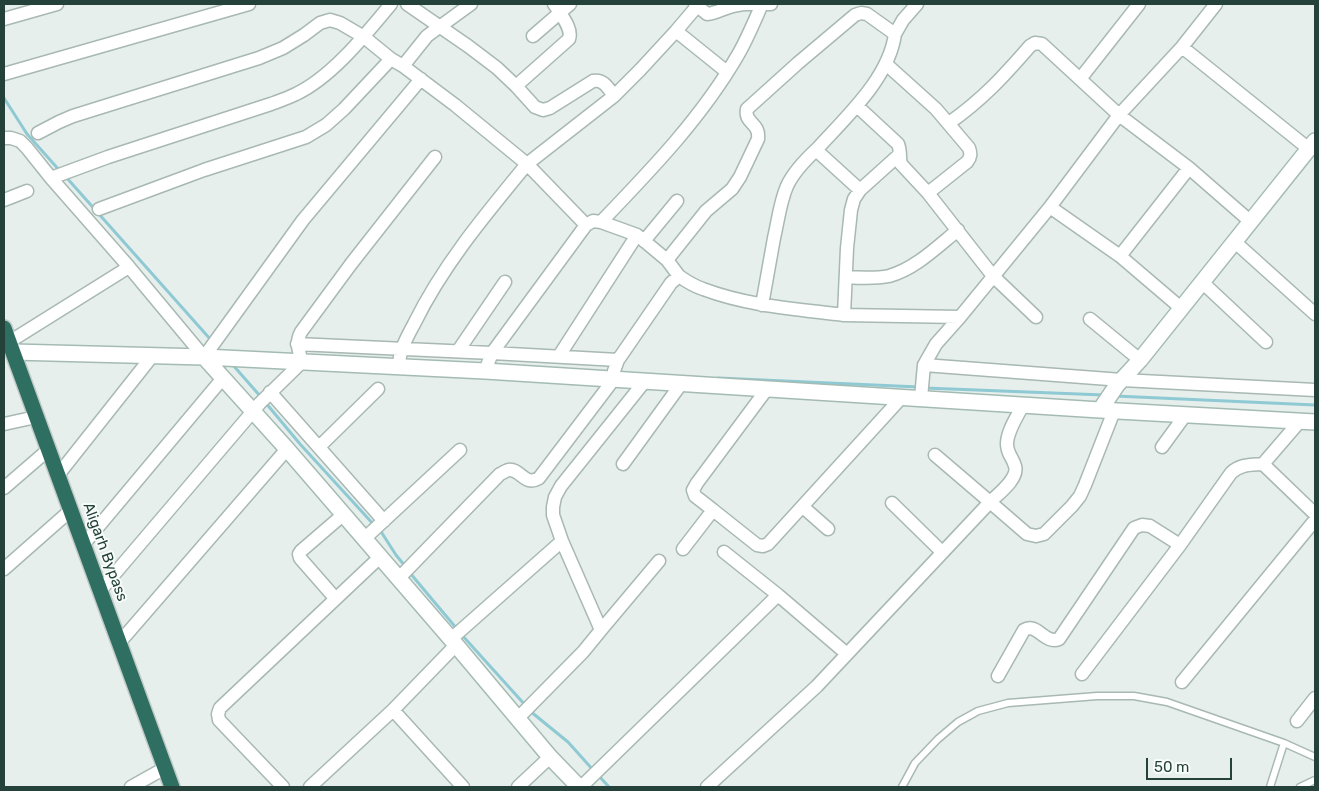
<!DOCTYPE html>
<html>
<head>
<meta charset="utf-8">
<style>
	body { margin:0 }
	#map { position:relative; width:1319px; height:791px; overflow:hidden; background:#e6efeb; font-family:Rubik,sans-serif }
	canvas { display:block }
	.frame { position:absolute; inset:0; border:5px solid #24423a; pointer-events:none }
	.scale { position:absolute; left:1146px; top:758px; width:86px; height:22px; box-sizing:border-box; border:2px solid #24423a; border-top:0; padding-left:6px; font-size:15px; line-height:18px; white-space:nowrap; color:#24423a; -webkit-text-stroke:4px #f7fbf9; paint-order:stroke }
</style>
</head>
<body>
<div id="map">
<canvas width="1319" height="791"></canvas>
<div class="frame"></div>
<div class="scale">50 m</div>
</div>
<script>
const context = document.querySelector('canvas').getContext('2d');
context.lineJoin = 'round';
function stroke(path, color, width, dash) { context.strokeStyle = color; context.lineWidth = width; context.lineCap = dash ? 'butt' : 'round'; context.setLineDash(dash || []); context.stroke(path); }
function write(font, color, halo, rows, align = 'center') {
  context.font = font + ' Rubik,sans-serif'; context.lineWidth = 4; context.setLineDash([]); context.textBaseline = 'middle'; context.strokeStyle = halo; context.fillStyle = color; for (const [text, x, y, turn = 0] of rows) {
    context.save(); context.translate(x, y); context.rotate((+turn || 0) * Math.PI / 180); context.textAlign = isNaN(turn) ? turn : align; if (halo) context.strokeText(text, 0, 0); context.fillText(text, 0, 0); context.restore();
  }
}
const stream = new Path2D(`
	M4,98L27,134L60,171
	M66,177L211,340
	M232,364L261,397
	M718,378L919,387
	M925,388L1104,395
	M1115,396L1315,405
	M265,402L300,444L375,526
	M380,530L396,555L405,566
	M410,573L457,629
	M461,634L526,706
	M530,711L568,742L594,771
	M599,776L609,787`);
const lane = new Path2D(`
	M902,787L915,763L938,739L958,722L978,711L1008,703L1097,696H1134L1167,702L1284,743
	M1270,787L1284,743L1315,757
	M1300,787L1315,780`);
const street = new Path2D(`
	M407,4L468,46L497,68L516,86L535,107L543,110L550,108L593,81C604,79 608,88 614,96
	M695,4L707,14C718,13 727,6 738,5C749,3 760,4 771,4
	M4,19L57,4
	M676,31L727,72
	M533,36L570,4
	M1182,47L1309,149
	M886,64L936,109L969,148C971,154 971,157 967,162L928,193
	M4,74L249,4
	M1080,79L1139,4
	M516,86L569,39C573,28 560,14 554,4
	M857,106L898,144C901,151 899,158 901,164L928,193L993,276L1036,317
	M949,123C982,100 1004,76 1030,46L1035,43L1042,44L1119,115L1189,168L1251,222
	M38,133L59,122L73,116L259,58L283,48L304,35L320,23L330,20L340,23L364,37L391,59L403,66L427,36L471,4
	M4,138H11L20,141L27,148L51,178L129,267L204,357L303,220L421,79
	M816,150L860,190
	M51,178L108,157L271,104C279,101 288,98 296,94C332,77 366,34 391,4
	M4,200L27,191
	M1050,207L1120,256L1181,308
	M99,209L204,170L306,137L326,125L344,109L391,59
	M601,222C652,169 703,116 739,53C748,37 755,20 762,4
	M586,225L527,164L614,96L640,70L676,31L699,4
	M644,241L677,201
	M1235,242L1315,314
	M1120,256L1189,168
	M667,260L706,211L732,189L740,177L758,139C760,122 744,124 747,109L798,63L855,15L861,13L867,14L895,34L903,20L917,4
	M846,277C860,278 875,279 889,276C915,269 937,247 958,230
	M1202,282L1266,342
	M762,305C766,283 770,260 774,238C778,221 780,202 787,186C794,171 806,159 818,148C847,116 889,78 895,34
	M844,315L960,317
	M1090,319L1140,360
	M9,342L129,267
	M297,344L492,353L618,360
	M458,351L505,282
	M559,356L637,235
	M924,365L1122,380L1315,390
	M399,367C399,351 406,339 414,324C443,265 485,215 527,164L455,105L403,66
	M485,371L492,353L586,225L593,221L601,222L637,235L667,260L679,276
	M270,392L384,521
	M921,398L924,365L936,344L960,317L1050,207L1119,115L1182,47L1216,4
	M1300,421L1263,464L1315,514
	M4,424L36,417
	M319,447L378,389
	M1162,447L1186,414
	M935,455L990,502C998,494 1019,479 1015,466C1013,458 1007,454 1007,444C1007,431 1017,417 1023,405
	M623,464L681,384
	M58,475L153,355
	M4,488L48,450
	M892,503L942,552
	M803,507L828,529
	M713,510L695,496L693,490L697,483L767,389
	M364,539L460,450
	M83,545L223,378
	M683,549L713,510L757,545L763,546L768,544L902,397
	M724,552L778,595L847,654
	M4,569L71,510
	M399,578L500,474C501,474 507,470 508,470C521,468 524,487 539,478L614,379V371L618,360L671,283L679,276C686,281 694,286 703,289C748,306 796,309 844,315L847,248L851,210L854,199L860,190L900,154
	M100,591L260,403L302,362C299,351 295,343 301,332L351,264L435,157
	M335,598L300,558L299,554L301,551L344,514
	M601,630L659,561
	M451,639L562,541
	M119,643L287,449
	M1082,674L1180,545L1231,473C1240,464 1251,465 1263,464
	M998,676L1024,630C1037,622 1045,645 1059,639L1134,528L1142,525L1150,526L1180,545
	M1182,682L1315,520
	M393,710L463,787
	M518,718L583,652L601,630L562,541L553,515V507L555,497L561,486L645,381
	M1297,721L1315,698
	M131,787L165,768
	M283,787L219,720L218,714L220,708L380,557
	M310,787L393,710L456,645
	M518,787L550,757
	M581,787L778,595
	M707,787L817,686L990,502L1027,534L1036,536L1044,534L1072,506L1080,496L1085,485L1114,411`);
const secondary = new Path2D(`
	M13,352L204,357L287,449L451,639L550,757L579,787
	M204,357L485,371L1100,410L1315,422
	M1100,410L1117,385L1140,360L1315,141`);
const highway = new Path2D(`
	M4,328L172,787`);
const streetNames = [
	["Aligarh Bypass",105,552,70]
];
stroke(stream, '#8ec9d4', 3);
stroke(lane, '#a8b8b2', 9);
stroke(street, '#a8b8b2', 15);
stroke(secondary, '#a4bbb3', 18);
stroke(highway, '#c2cac8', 18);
stroke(lane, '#fff', 6);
stroke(street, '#fff', 12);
stroke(secondary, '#fff', 15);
stroke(highway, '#2f6f62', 15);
write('15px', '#24423a', '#f7fbf9', streetNames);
</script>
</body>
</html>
